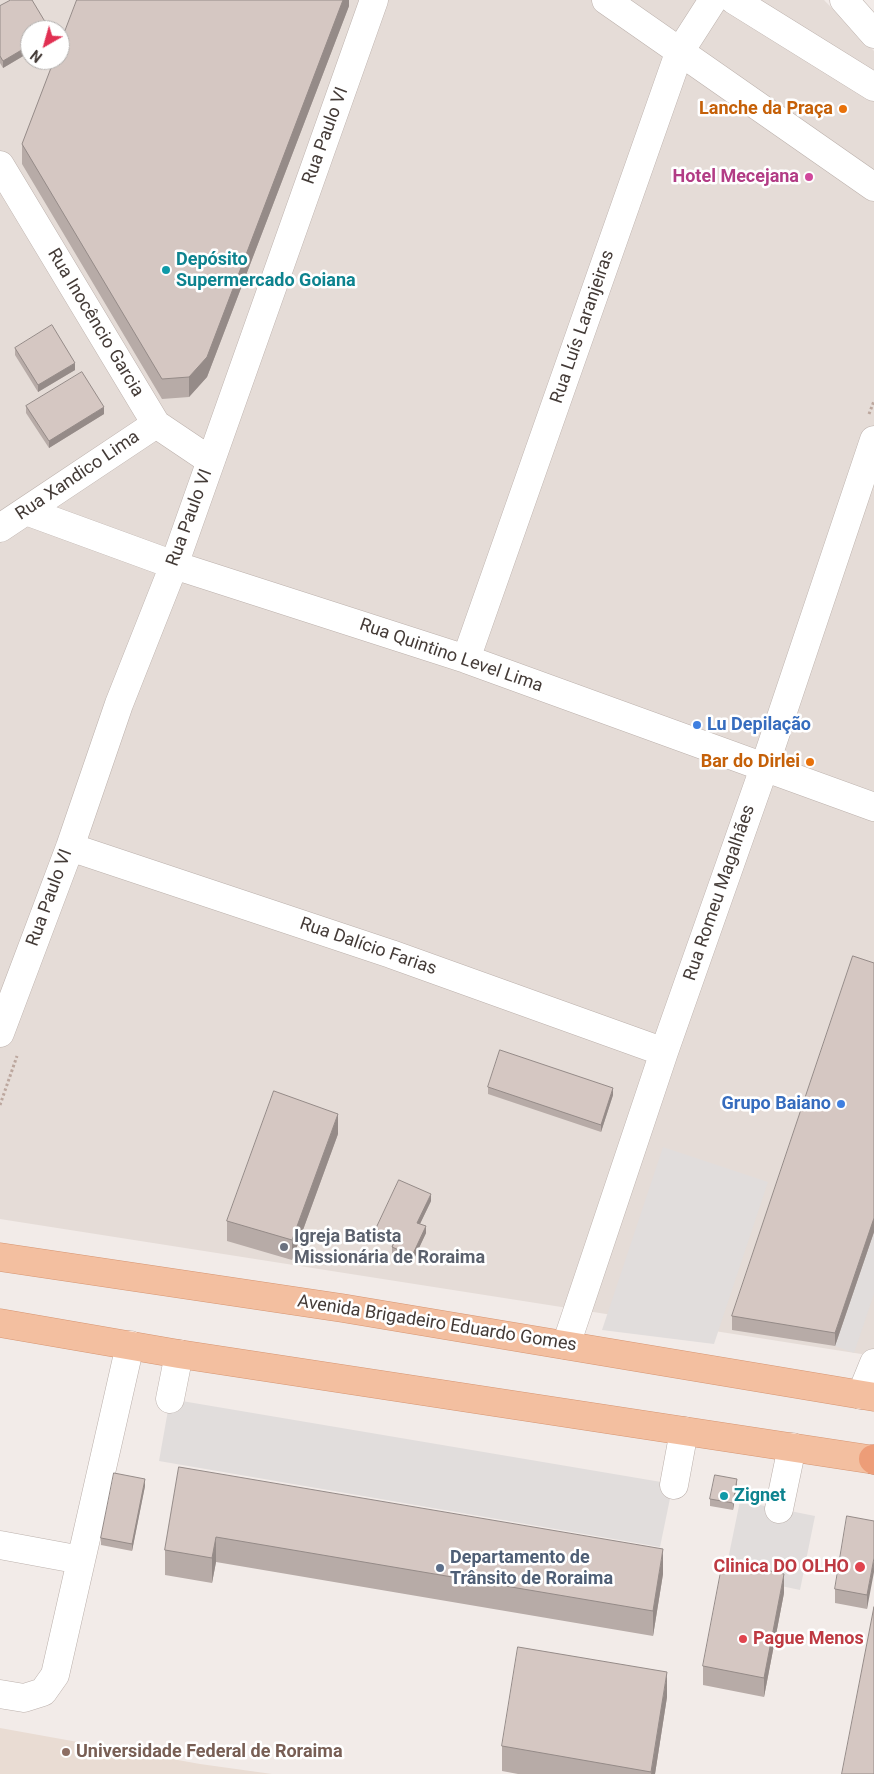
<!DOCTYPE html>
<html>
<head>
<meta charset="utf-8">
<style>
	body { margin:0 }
	#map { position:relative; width:874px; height:1774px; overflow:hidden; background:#f2ebe8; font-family:Roboto,sans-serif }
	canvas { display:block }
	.north { position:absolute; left:20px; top:20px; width:50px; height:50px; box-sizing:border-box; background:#fff; border:1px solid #b4b1af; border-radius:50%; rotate:218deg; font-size:14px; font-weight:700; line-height:20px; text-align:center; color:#443b37 }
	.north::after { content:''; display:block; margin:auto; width:18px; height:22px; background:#e13052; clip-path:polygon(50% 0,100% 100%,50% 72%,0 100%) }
</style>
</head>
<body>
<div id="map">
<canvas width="874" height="1774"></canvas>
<div class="north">N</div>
</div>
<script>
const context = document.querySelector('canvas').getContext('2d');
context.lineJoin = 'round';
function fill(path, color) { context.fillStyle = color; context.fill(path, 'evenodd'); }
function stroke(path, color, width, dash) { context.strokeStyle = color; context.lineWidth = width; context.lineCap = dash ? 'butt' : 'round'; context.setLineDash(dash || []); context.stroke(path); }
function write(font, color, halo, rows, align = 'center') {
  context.font = font + ' Roboto,sans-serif'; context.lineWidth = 5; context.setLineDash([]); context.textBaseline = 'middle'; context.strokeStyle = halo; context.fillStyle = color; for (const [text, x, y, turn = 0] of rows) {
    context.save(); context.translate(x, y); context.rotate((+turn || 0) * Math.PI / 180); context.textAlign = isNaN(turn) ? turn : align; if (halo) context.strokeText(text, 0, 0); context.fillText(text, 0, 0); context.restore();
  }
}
const residential = new Path2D(`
	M0,0H824L874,51V1356L0,1219ZM30,30H60V60H30Z`);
const education = new Path2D(`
	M0,1728L200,1764L272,1774H0Z`);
const parking = new Path2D(`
	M663,1147L768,1182L714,1344L602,1330Z
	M874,1231V1294L854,1353L835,1346Z
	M170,1399L673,1484L660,1547L159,1461Z
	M740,1501L815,1516L800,1590L725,1574Z`);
const path = new Path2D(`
	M869,414L874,401
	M0,1105L17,1056`);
const minor = new Path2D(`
	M606,0L874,187
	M734,0L874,87
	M844,0L874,34
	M0,165L156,424L211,461
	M26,511L174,565L466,659L874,807
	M0,528L156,424
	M466,659L679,53L713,0
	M70,847L391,954L664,1052
	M0,1033L70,847L119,704L174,565L374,0
	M566,1345L664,1052L764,768L874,440
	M861,1395L874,1363
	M170,1399L179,1354
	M674,1485L684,1431
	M779,1509L792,1447
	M0,1545L81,1560
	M0,1694L24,1698L43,1692L55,1675L130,1345`);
const major = new Path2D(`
	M0,1257L342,1308L874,1397
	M0,1323L179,1354L874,1460`);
const highway = new Path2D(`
	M873,1459L874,1460`);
const wall = new Path2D(`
	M349,0V6L207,377L189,397L162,399L22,164V144Z
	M0,6L30,30V52L3,68L0,63Z
	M15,348L75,370L38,392L15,355Z
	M26,406L104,414L49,448L26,413Z
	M874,963V1232L835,1346L732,1330V1316Z
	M488,1087L613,1095L601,1132L488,1094Z
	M338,1134L292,1260L227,1241V1221Z
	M431,1201L420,1224L426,1233L412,1263L392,1254V1247L393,1244L376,1236V1229Z
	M179,1467L663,1574L653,1636L216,1562L212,1583L165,1575V1550Z
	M145,1486L132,1551L101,1545V1538Z
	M737,1486L733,1510L710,1506V1499Z
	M874,1521L867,1609L835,1603V1589Z
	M784,1593L764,1697L703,1685V1666Z
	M667,1697L655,1774H518L502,1771V1746Z`);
const shadedWall = new Path2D(`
	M343,0H349V6L207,377L189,397V377Z
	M30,45V52L3,68V61Z
	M75,363V370L38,392V385Z
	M104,407V414L49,448V441Z
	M613,1088V1095L601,1132V1125Z
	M338,1114V1134L292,1260V1240Z
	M431,1194V1201L417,1230V1223Z
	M874,1218V1232L835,1346V1333Z
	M426,1226V1233L412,1263V1256Z
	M145,1479V1486L132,1551V1544Z
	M737,1479V1486L733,1510V1503Z
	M216,1537V1562L212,1583V1558Z
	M663,1549V1574L653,1636V1611Z
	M874,1558V1572L867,1609V1595Z
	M784,1574V1593L764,1697V1678Z
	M667,1672V1697L655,1774H651Z`);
const building = new Path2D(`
	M11,0H32L50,30H30V45L3,61L0,56V6Z
	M77,0H343L207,357L189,377L162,379L22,144L54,60H60V44Z
	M52,325L75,363L38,385L15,348Z
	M82,372L104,407L49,441L26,406Z
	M853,956L874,963V1218L835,1333L732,1316Z
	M500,1050L613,1088L601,1125L488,1087Z
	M274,1091L338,1114L292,1240L227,1221Z
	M399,1180L431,1194L417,1223L426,1226L412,1256L392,1247L396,1238L376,1229Z
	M179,1467L663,1549L653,1611L216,1537L212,1558L165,1550Z
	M114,1473L145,1479L132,1544L101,1538Z
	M715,1475L737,1479L733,1503L710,1499Z
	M847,1516L874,1521V1558L867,1595L835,1589Z
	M723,1561L784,1574L764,1678L703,1666Z
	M874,1607V1774H842Z
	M518,1647L667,1672L651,1772L502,1746Z`);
const markers = [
	[843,109,5,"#e8710a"],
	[809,177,5,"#d1479c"],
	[166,270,5,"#0f9aa8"],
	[697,725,5,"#3f7fe0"],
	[810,762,5,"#e8710a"],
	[841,1104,5,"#3f7fe0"],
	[284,1247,5,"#6b7280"],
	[724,1496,5,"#0f9aa8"],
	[860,1567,6,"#e0444e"],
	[440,1568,5,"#5c6f8a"],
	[743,1639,5,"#e0444e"],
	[66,1752,5,"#8d6e63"]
];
const foodNames = [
	["Lanche da Praça",833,109],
	["Bar do Dirlei",800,762]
];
const streetNames = [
	["Rua Paulo VI",326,136,-70],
	["Rua Inocêncio Garcia",95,323,59],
	["Rua Luís Laranjeiras",583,327,-71],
	["Rua Xandico Lima",78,476,-34],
	["Rua Paulo VI",190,518,-70],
	["Rua Quintino Level Lima",451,656,19],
	["Rua Romeu Magalhães",720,893,-71],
	["Rua Paulo VI",50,898,-70],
	["Rua Dalício Farias",368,947,19],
	["Avenida Brigadeiro Eduardo Gomes",437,1324,9]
];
const hotelNames = [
	["Hotel Mecejana",799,177]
];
const cultureNames = [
	["Depósito",176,260],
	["Supermercado Goiana",176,281],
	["Zignet",734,1496]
];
const shopNames = [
	["Lu Depilação",707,725],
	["Grupo Baiano",831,1104,"right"]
];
const worshipNames = [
	["Igreja Batista",294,1237],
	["Missionária de Roraima",294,1258]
];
const serviceNames = [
	["Departamento de",450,1558],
	["Trânsito de Roraima",450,1579]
];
const healthNames = [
	["Clinica DO OLHO",849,1567],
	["Pague Menos",753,1639,"left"]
];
const educationNames = [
	["Universidade Federal de Roraima",76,1752]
];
fill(residential, '#e5dcd7');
fill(education, '#e9dcd3');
fill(parking, '#e1dddc');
stroke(minor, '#bcb1ac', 29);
stroke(major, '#d69572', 29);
stroke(highway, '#cb6e49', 29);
stroke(path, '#bca79e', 3, [2.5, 2.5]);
stroke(minor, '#fff', 28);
stroke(major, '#f3bfa0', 28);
stroke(highway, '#ed9d78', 28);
fill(wall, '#b7aba7');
fill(shadedWall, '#958b88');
fill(building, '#d5c7c2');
stroke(building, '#958b88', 1);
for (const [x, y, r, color] of markers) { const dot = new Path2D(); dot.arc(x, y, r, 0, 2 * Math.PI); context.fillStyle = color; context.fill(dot); stroke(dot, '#fff', 2); }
write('bold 18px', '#c56008', '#fff', foodNames, 'right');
write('18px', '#443b37', '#fff', streetNames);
write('bold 18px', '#b23c85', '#fff', hotelNames, 'right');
write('bold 18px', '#0d838f', '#fff', cultureNames, 'left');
write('bold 18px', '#366cbe', '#fff', shopNames, 'left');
write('bold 18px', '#5b616d', '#fff', worshipNames, 'left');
write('bold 18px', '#4e5e75', '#fff', serviceNames, 'left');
write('bold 18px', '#be3a42', '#fff', healthNames, 'right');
write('bold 18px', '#785e54', '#fff', educationNames, 'left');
</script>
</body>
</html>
